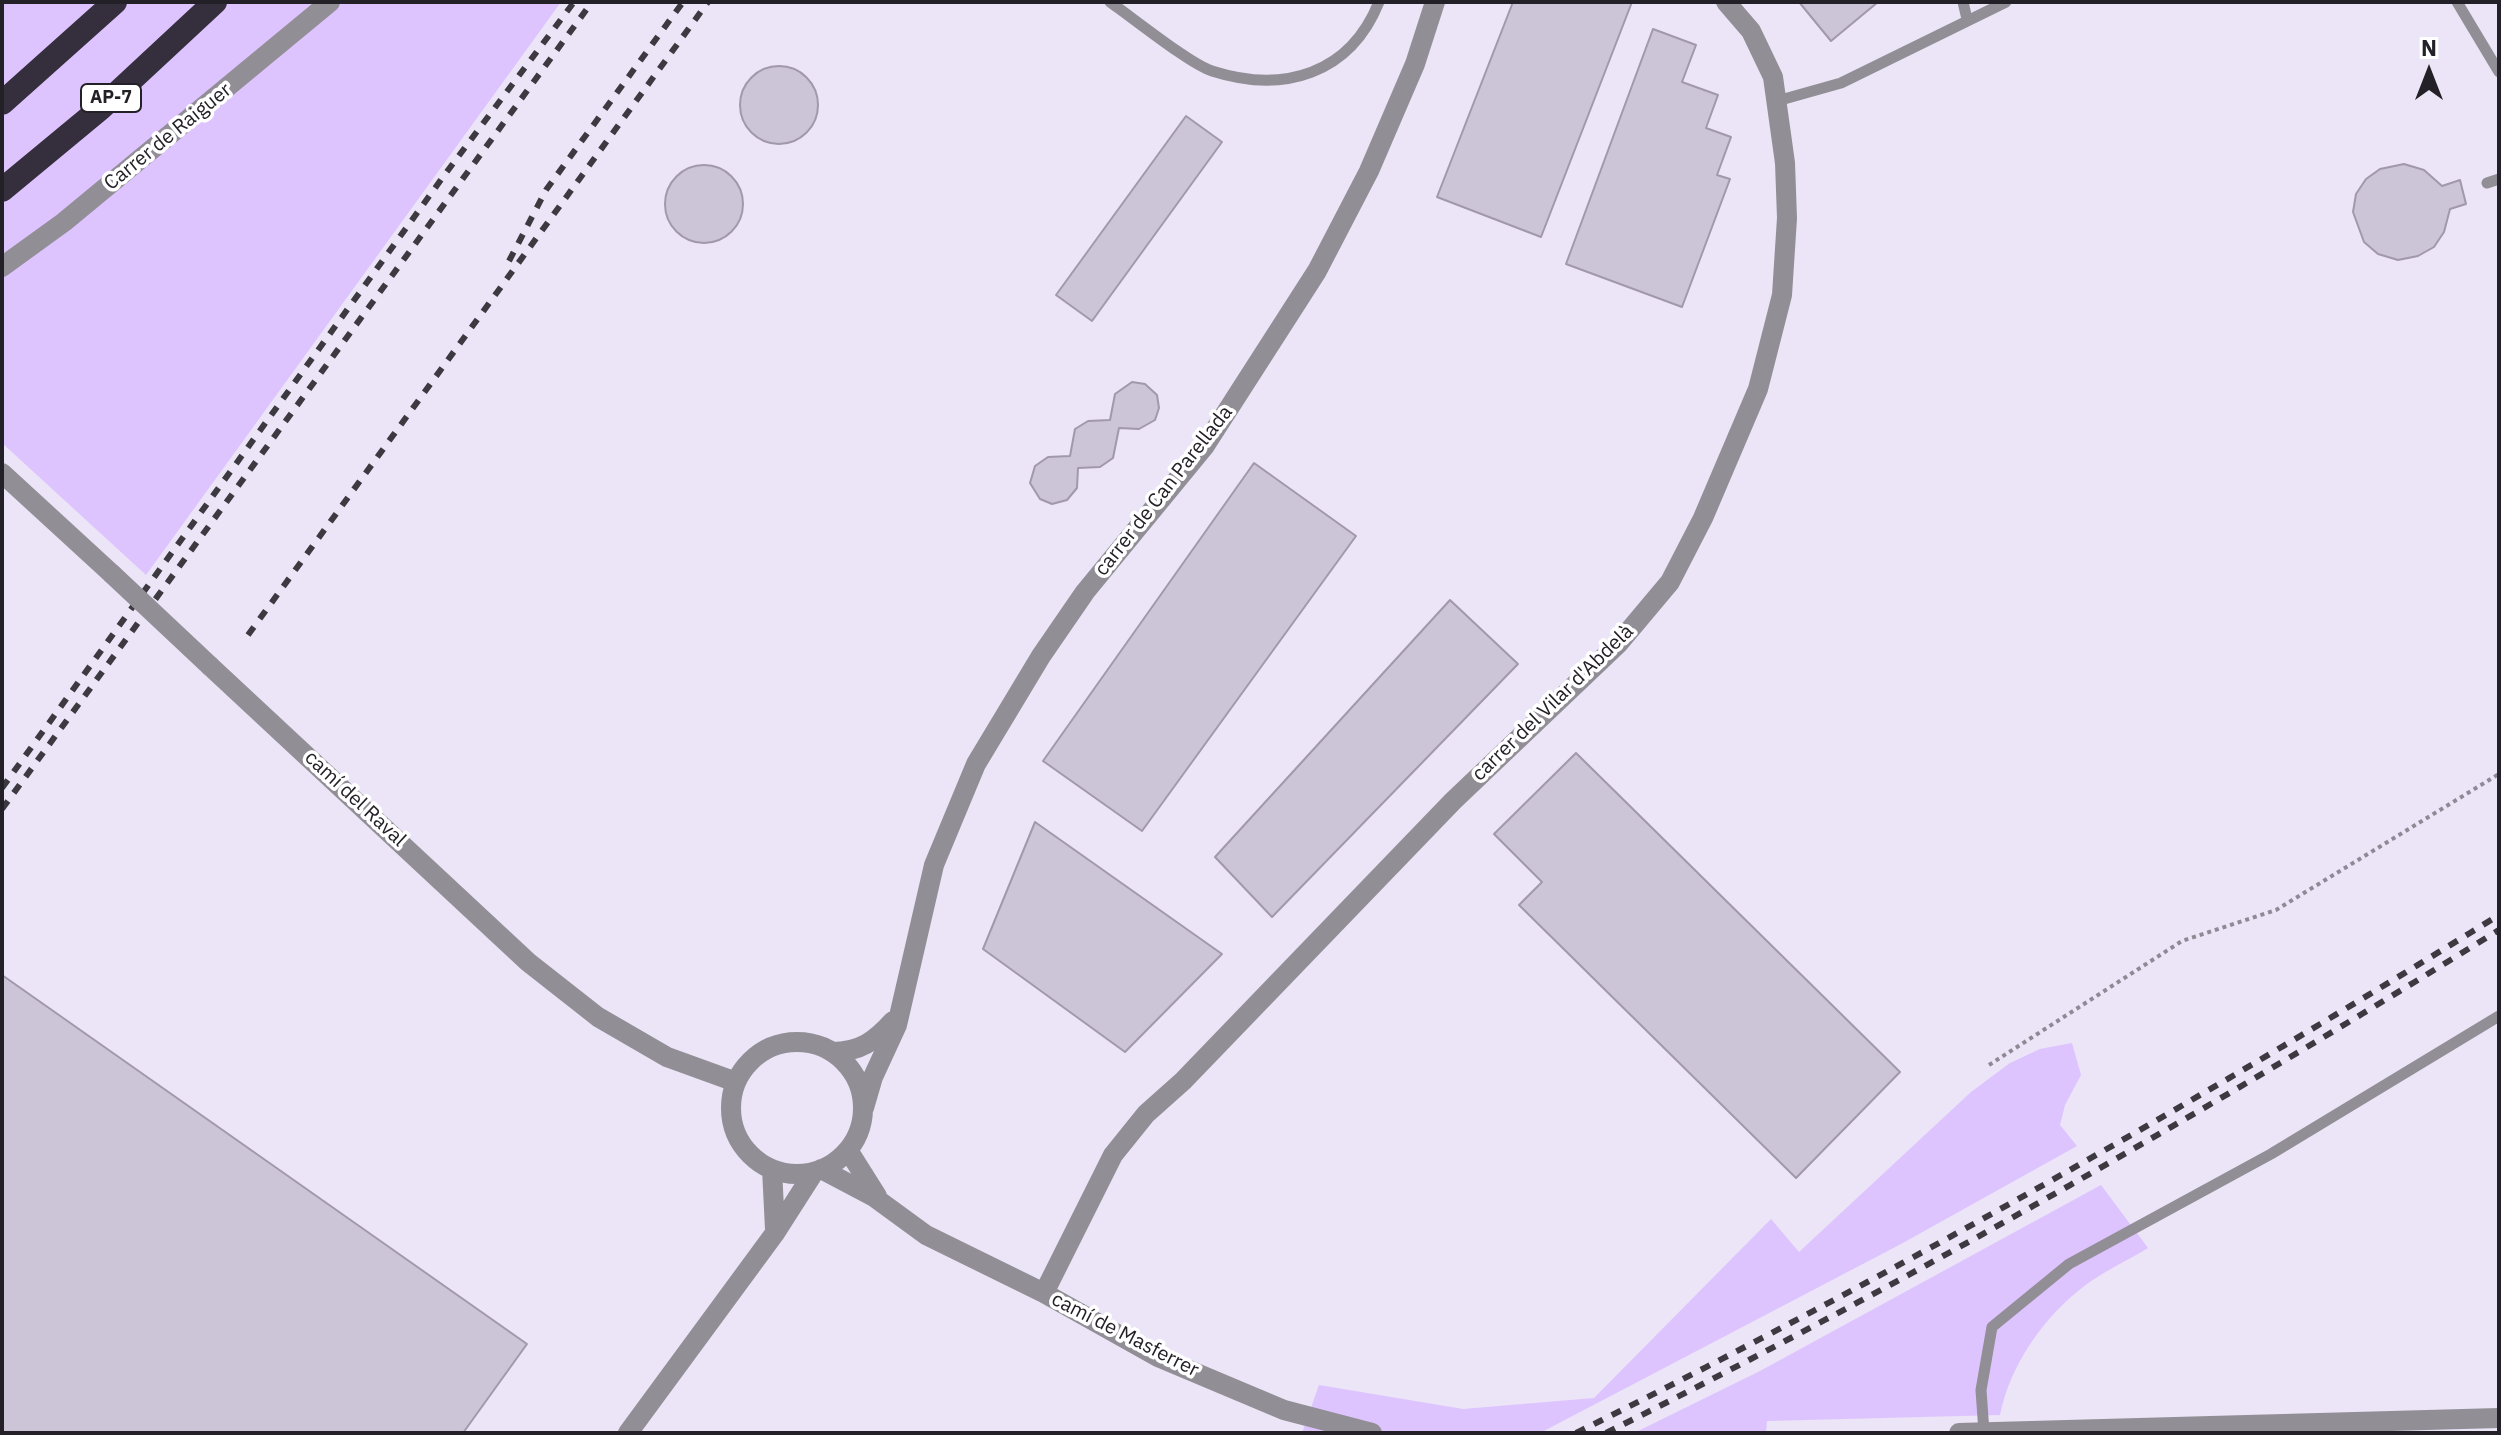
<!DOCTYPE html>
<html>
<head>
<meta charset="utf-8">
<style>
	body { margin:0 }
	#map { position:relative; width:2501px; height:1435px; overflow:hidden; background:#ece4f7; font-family:"IBM Plex Sans",sans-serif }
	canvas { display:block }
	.frame { position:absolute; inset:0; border:4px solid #232027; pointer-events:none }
	.north { position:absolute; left:2389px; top:32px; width:80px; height:80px; -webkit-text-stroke:6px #fff; paint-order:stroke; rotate:0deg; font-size:22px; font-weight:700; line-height:32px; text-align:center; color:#232027 }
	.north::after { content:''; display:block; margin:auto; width:28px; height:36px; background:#232027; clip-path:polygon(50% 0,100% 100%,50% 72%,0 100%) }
</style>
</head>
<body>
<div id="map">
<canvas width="2501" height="1435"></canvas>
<div class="frame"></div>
<div class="north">N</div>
</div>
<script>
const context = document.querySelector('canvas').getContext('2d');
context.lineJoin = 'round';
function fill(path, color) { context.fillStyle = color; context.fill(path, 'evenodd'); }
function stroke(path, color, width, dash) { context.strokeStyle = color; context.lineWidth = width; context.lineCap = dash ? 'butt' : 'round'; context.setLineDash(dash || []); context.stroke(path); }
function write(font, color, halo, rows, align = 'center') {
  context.font = font + ' "IBM Plex Sans",sans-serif'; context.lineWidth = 7; context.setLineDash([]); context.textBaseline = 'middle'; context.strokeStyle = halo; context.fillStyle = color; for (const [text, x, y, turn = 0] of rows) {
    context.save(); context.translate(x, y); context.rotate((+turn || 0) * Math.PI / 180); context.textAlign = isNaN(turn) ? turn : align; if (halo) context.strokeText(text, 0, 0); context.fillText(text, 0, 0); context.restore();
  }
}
const green = new Path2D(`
	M4,2H561L146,575L2,443Z
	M2072,1043L2081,1075L2065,1105L2060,1125L2077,1146L1901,1244L1540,1433H1302L1319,1385L1463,1409L1594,1398L1771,1219L1799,1252L1971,1092L2010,1063L2040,1049Z
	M2101,1185L2148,1248C2127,1261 2102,1272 2083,1287C2043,1318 2010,1365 2000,1415L1767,1421L1766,1433H1634L1760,1371Z`);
const building = new Path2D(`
	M1513,2H1632L1541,237L1437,197Z
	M1799,2H1878L1831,41Z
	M1653,29L1696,45L1682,82L1718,95L1706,128L1731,137L1717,175L1730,179L1682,307L1566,264Z
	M740 105a39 39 0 1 1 78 0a39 39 0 1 1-78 0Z
	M1186,116L1222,142L1092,321L1056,295Z
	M2404,164L2424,170L2442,186L2460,180L2466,204L2450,209L2444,232L2434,247L2418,256L2398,260L2378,254L2364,242L2353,212L2356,194L2366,179L2380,169Z
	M665 204a39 39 0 1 1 78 0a39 39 0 1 1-78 0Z
	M1132,382L1145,384L1157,395L1159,408L1155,420L1139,429L1119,428L1113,458L1100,467L1078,468L1077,488L1067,500L1052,504L1040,499L1030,483L1035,466L1048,457L1070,456L1075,429L1088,421L1110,420L1115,394Z
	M1254,463L1356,536L1142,831L1043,761Z
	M1450,600L1518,664L1272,917L1215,857Z
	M1576,753L1900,1072L1796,1178L1519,905L1542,882L1494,834Z
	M1035,822L1222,954L1125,1052L983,949Z
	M2,975L527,1344L463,1433H2Z`);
const path = new Path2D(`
	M1989,1065L2182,941L2276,910L2499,774`);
const service = new Path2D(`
	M1110,2C1133,18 1190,64 1212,71C1284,94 1350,74 1379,2
	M1963,2L1967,19
	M2457,2L2499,72
	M1777,101L1841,83L2006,2
	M2487,183L2499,179
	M1984,1432L1981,1390L1992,1327L2069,1264L2271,1154L2499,1016`);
const minor = new Path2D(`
	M2,267L64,222L330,2
	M2,473L112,574
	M210,666L528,962L598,1017L667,1057L736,1082
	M731 1108a66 66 0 1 1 132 0a66 66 0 1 1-132 0Z
	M832,1052C860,1052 875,1041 893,1021
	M864,1108L873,1077L897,1025L934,865L976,764L1041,656L1085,592L1204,447L1317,271L1369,171L1415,64L1435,2
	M848,1150L877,1196
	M772,1169L775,1229
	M821,1169L874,1197L926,1235L1044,1293L1158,1357L1284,1410L1372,1433
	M1044,1293L1113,1155L1146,1114L1183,1081L1453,801L1618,644L1670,582L1703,518L1758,389L1782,295L1787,218L1785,163L1773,77L1751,31L1726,2
	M628,1433L775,1233L814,1172
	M1959,1433L2499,1418`);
const motorway = new Path2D(`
	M2,103L115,2
	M2,190L101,108L215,2`);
const rail = new Path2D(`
	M509,261L546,190L683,2
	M248,635L708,2
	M2,788L443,177L574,2
	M2,809L592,2
	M1576,1433C1892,1276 2199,1101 2499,915
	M1606,1433C1912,1280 2209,1110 2499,930`);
const minorBridge = new Path2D(`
	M112,574L210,666`);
const shields = [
	[111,98,60]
];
const shieldNames = [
	["AP-7",111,98]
];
const streetNames = [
	["Carrer de Raiguer",168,137,-39],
	["carrer de Can Parellada",1164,491,-52],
	["carrer del Vilar d'Abdelà",1553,703,-44],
	["camí del Raval",355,799,43],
	["camí de Masferrer",1125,1335,27]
];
fill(green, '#ddc4fe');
fill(building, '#ccc4d7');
stroke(building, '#a199ab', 2);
stroke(path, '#8f8996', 4, [4, 4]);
stroke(service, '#928e96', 11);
stroke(minor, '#928e96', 20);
stroke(motorway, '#352e3d', 24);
stroke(rail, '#3d3941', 6, [10, 10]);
stroke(minorBridge, '#928e96', 20);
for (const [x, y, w] of shields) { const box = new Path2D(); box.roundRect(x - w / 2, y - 14, w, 28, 6); context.fillStyle = '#fff'; context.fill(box); stroke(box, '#232027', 2); }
write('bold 18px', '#232027', null, shieldNames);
write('20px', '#232027', '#fff', streetNames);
</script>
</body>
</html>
